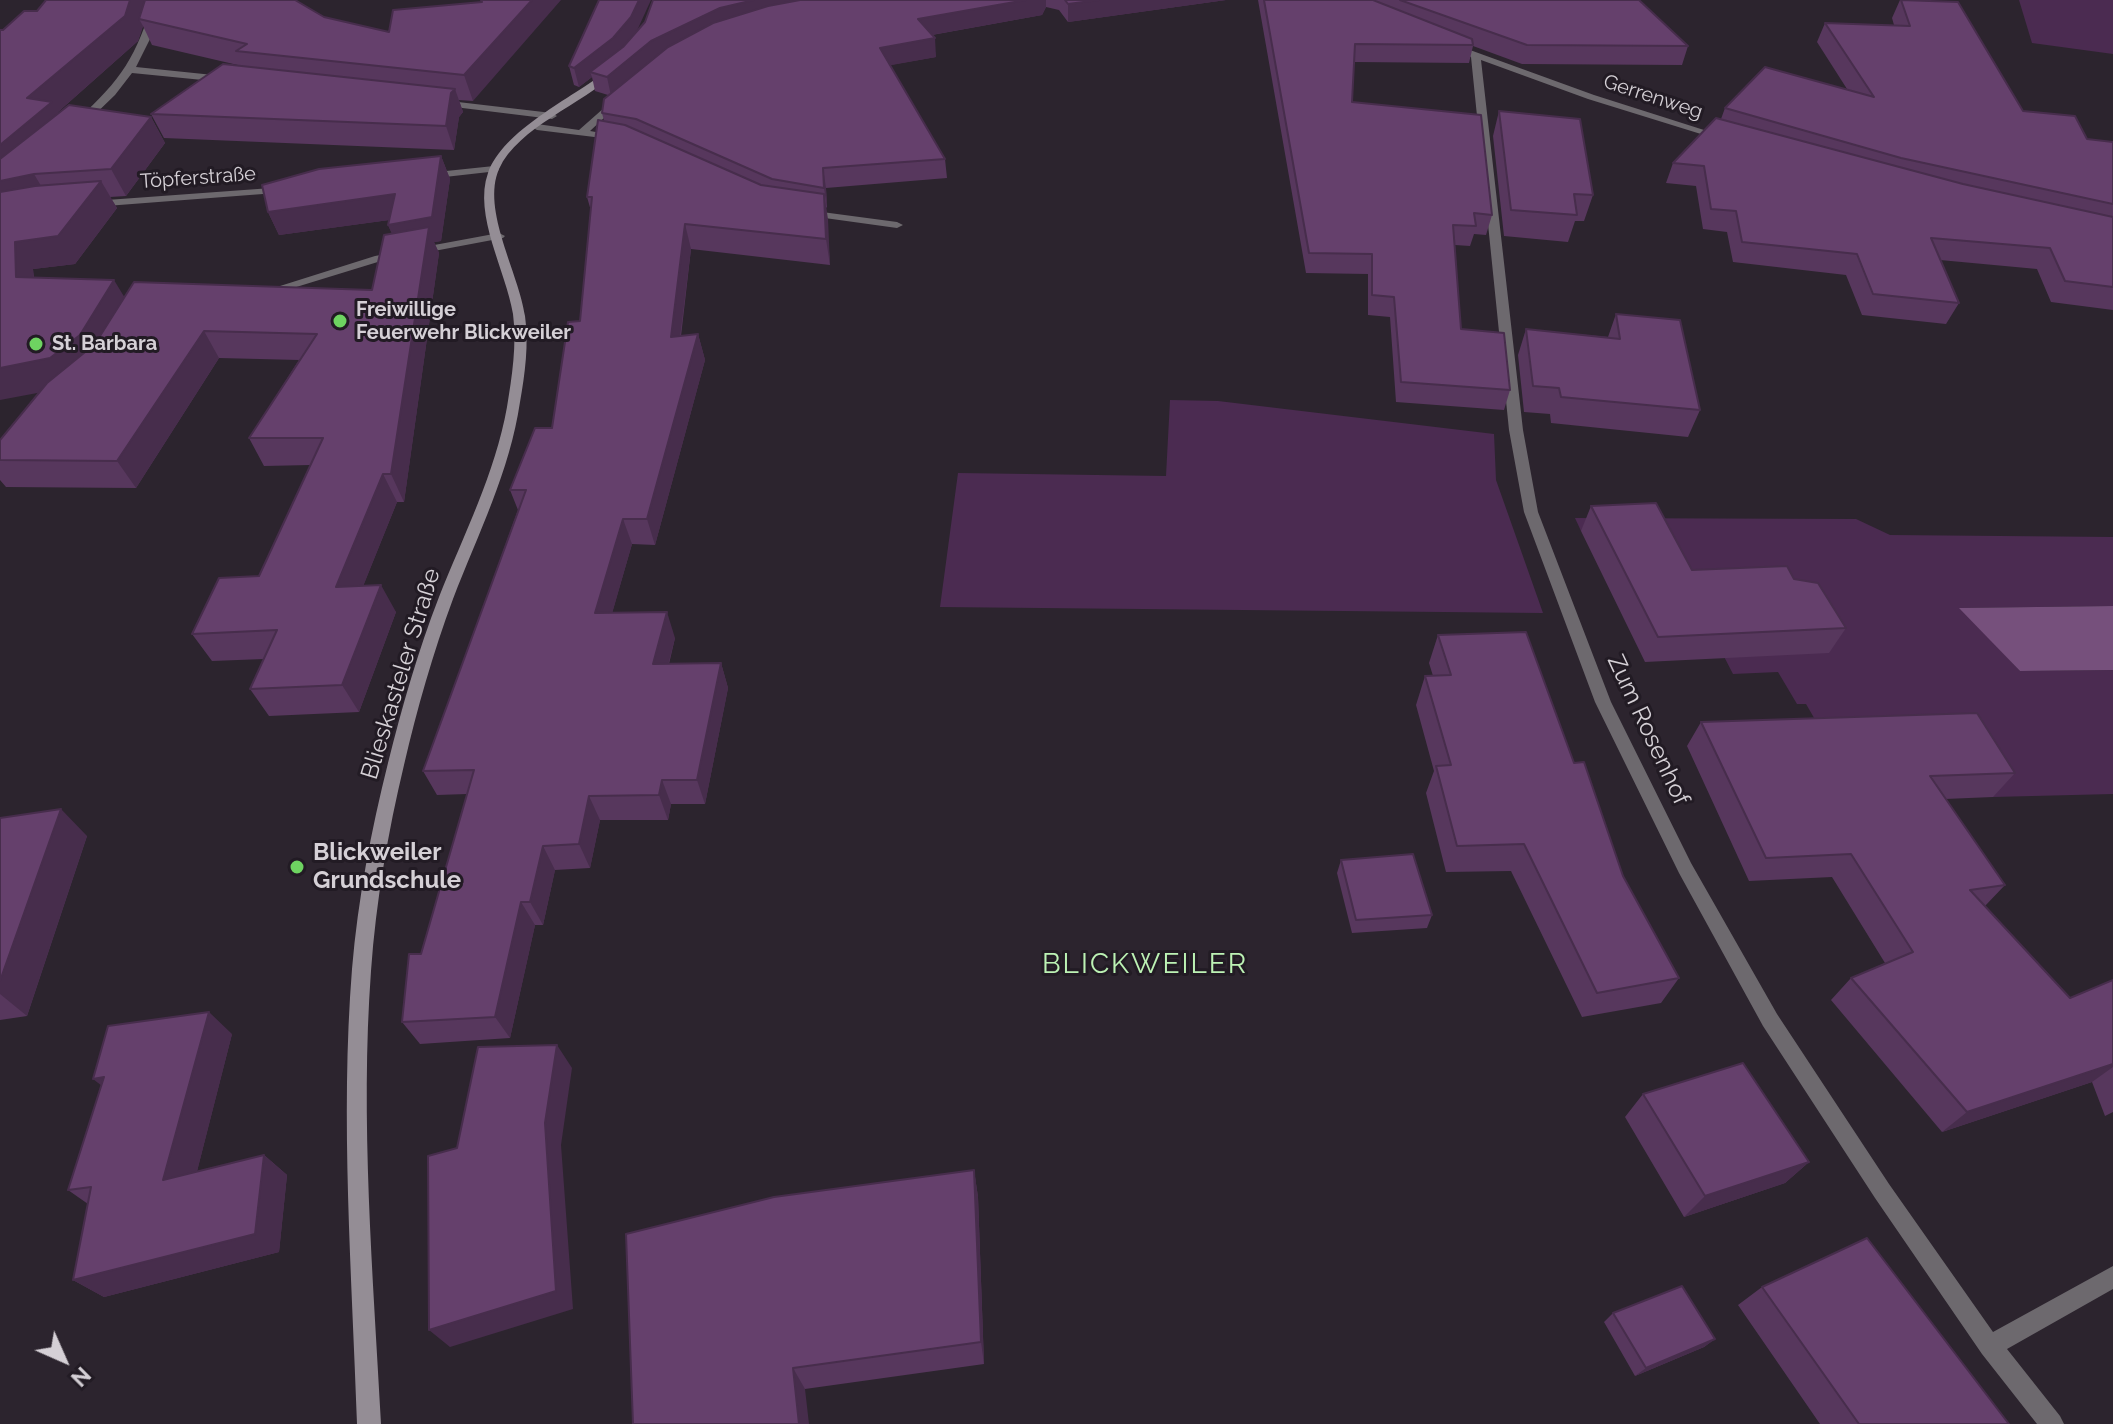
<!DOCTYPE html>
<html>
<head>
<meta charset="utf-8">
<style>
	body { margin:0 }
	#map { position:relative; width:2113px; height:1424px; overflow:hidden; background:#2c242e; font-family:Raleway,sans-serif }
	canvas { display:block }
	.north { position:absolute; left:24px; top:1320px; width:80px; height:80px; -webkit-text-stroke:6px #221b24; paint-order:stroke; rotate:135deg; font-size:22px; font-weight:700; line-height:32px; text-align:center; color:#d5d0d6 }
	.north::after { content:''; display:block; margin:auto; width:28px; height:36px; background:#d5d0d6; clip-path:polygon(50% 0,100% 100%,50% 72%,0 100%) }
</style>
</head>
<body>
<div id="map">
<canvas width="2113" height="1424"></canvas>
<div class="north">N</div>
</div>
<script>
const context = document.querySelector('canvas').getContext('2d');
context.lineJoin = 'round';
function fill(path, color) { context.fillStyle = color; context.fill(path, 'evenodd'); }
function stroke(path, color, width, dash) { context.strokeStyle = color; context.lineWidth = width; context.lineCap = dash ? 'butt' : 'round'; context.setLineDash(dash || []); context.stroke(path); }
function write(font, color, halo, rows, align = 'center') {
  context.font = font + ' Raleway,sans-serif'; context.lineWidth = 6; context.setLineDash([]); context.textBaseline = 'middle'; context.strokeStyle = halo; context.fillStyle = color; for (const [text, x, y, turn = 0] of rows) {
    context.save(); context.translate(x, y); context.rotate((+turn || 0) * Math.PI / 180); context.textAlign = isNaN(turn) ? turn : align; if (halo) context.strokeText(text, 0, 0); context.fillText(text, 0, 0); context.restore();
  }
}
const green = new Path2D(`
	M2019,0H2113V54L2032,43Z
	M1170,400L1218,401L1494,434L1496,480L1543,613L940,607L958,473L1166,476Z
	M1575,518L1856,519L1890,535L2113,537V606L1961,608L2020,671L2113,670V794L1993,797L1824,735L1806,704H1797L1778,672L1733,674L1716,641L1672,581L1645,528L1581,531Z`);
const forest = new Path2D(`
	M2113,606V670L2020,671L1959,608Z`);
const street = new Path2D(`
	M153,0H161L150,39L136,67L223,76L228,79L223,82L132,73L115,95L86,123H78V119C121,80 137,56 153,0Z
	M1470,50L1594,95L1726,137L1717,139L1588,99L1481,60L1523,430L1538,512L1611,702L1691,863L1777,1014L1889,1184L1993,1332L2113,1266V1289L2007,1349L2060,1416L2064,1424H2037L1982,1354L1875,1198L1763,1026L1679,873L1595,702L1524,512L1509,430L1471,57L1465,53Z
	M441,100L552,113L557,116L552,119L438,105L436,103Z
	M613,100L621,102L590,131L619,136V140L537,130L532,127L537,124L579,130Z
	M494,166L499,169L498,171L427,179L422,176L427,173Z
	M285,187L289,188V192L93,207L88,204L93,201Z
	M807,210L897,222L903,225L897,228L803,215L802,213Z
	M499,233L505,236L503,238L381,261L267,296L261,292L375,256Z`);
const secondary = new Path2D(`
	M607,71L615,73C583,104 518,127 499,169C481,210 519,273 525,316C529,344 525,374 520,402C510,471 478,534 453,599C433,653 417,709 404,765C388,832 376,901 371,971C360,1121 373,1273 381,1424H357C352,1273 340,1120 352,969C358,899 371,831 388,763C402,707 418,651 439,597C464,534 495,474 507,407C512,377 517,344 513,314C506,271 473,215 488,173C503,130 572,98 607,71Z`);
const wall = new Path2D(`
	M653,0H1226L1068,22L1059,10L1046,7L1042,15L932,35L936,57L890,65L945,159L947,178L826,188L827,208L826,207L830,265L691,249L681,336L698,334L705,360L655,545L632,544L612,613L675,638L669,664L721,663L728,688L705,804H671L668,820H600L590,868L555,870L543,925H535L510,1038L420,1044L402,1022L467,794L437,795L423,771L518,510L510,490L552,428L580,321L591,211L587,197L604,121L602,113L608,95L595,91L592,77L579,87L574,85L569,66L638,30L645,22Z
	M1258,0H1639L1688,46L1682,65L1522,64L1473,46L1469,63L1354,62L1352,102L1492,215L1486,235L1474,234L1470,246L1455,245L1461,329L1510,390L1504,410L1396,402L1390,317L1368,315V274L1306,273Z
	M1900,0H1920L2023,111L2087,139L2113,142V310L2051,302L2037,269L1940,260L1959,303L1946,324L1862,315L1846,275L1733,262L1727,232L1703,229L1696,186L1666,183L1673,163L1721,119L1725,108L1847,89L1817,42L1825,23L1894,25L1892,18Z
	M482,2L473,101L459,100L463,112L459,117L454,150L164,138L151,114L242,66L152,45L143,26L138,41L58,112V113L151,117L165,143L126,196L110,197L117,208L75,264L33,269L34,278L124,297L372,290L392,233L388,225L389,220L279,235L268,212L441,156L450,179L441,241L434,242L439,253L404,502H397L363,586L396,612L359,712L269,716L250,689L264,659L212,661L192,634L259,576L311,465L264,466L249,438L299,360L219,358L136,488L6,487L0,480V440L39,392L3,30L24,11L324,17L389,32Z
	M1499,111L1593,195L1584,221H1575L1568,242L1504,236L1493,136Z
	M1616,314L1700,410L1688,437L1551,423L1550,414L1524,412L1518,355L1526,329L1608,337Z
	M1591,506L1692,570L1794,579L1846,628L1829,653L1645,662L1581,531Z
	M1438,635L1574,763L1623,876L1679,978L1661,1003L1582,1017L1511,871L1446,872L1426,793L1434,771L1416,705L1425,676H1433L1429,663Z
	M1701,722L2015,773L1993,797L1945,799L2005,885L1985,906L2070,998L2113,980V1112L2105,1116L2092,1082L1942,1132L1831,1000L1851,978L1885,963L1832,877L1749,881L1687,746Z
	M0,818L87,836L27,1016L0,1020Z
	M1341,860L1432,915L1427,928L1352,933L1337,873Z
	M232,1034L197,1171L264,1155L287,1175L279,1252L104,1297L73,1280L88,1204L68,1190Z
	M1643,1094L1809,1162L1785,1183L1684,1217L1625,1117Z
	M974,1170L978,1197L984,1364L805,1389L633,1424Z
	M1762,1287L2009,1424H1820L1738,1305Z
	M1613,1313L1715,1339L1704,1347L1635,1376L1604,1322Z`);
const shadedWall = new Path2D(`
	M130,0H150L139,19L143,26L138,41L58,112L67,128L34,174L50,201L0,212V145L27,98Z
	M532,0H561L473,101L464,75Z
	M639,0H651L635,35L618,57L590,72L592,77L579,87L574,68Z
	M754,0H835L611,96L607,77L651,41L720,8Z
	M1026,0H1046V7L1042,15L920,37L918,19Z
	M1099,0H1226L1068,22V4Z
	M935,38L936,57L881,67L880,48Z
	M455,89L463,112L459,117L454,150L446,126L451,93Z
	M151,117L165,143L126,196L111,169Z
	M441,156L450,179L441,241L434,242L439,253L404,502L391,474L398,248L388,225Z
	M823,168L826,188L827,208L824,188Z
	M101,181L117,208L75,264L33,269L35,305L16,277L15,242Z
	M395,194L404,218L279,235L268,212Z
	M824,194L828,219L830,265L826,239Z
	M685,224L691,249L677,362L671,337Z
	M114,280L131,308L69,387L0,400V368Z
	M204,331L219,358L136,488L117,461Z
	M698,334L705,360L655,545L647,519Z
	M383,474L397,502L352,614L336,587Z
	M623,519L632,544L605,638L595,613Z
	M381,585L396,612L359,712L342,685Z
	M667,612L675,638L662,689L653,664Z
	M721,663L728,688L705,804L697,780Z
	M662,780L671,804L668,820L659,795Z
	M589,796L600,820L590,868L579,844Z
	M61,809L87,836L27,1016L0,994V981Z
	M543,846L555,870L543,925L530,902Z
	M521,902L535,925L510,1038L495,1017Z
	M209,1012L232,1034L190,1199L163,1180Z
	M557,1045L572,1068L561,1145L573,1309L450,1347L429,1330L545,1123Z
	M2113,1064V1067L2092,1082L1942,1132L1967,1112Z
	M104,1077L120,1100L93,1079Z
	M264,1155L287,1175L279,1252L104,1297L73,1280Z
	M1809,1162L1785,1183L1684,1217L1705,1196Z
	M974,1170L978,1197L984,1364L981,1342Z
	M1715,1339L1704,1347L1635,1376L1646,1368Z
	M793,1368L805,1389L809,1424H799Z`);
const building = new Path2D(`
	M46,0H130L125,16L27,98L52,102L0,145V30H3L24,11H37Z
	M145,0H295L324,17L389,32L393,10L482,2L481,0H532L464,75L236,51L247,44L139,19Z
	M599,0H639L631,17L613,38L574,68L569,66Z
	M653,0H754L720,8L651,41L607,77L590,72L623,47L645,22Z
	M800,0H1026L918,19L935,38L880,48L945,159L823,168L824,188L772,179L636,119L602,113L604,99L668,47L713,23L768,6Z
	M1065,0H1099L1068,4Z
	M1264,0H1373L1472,39L1473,45L1355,44L1352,102L1481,115L1492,215L1474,213L1476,226L1453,225L1461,329L1504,333L1510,390L1401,382L1394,297L1372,295V254L1309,253Z
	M1400,0H1639L1688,46L1527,45Z
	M1901,0L1958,2L2023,111L2075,116L2087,139L2113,142V204L1901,158L1725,108L1765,67L1874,97L1825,23L1910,26Z
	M223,64L455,89L451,93L446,126L151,114Z
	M69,105L151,117L111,169L34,174L0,181V159Z
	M1499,111L1580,119L1593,195L1574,194L1577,215L1511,210Z
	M1716,118L1963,184L2113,217V287L2065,281L2050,248L1931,238L1959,303L1873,294L1857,254L1742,242L1736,211L1711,209L1704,166L1673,163Z
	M598,120L625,125L761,185L824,194L826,239L685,224L671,337L698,334L647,519H623L595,613L667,612L653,664L721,663L697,780H662L659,795L589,796L579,844L543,846L530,902H521L495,1017L402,1022L409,954H421L474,770L423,771L526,490H510L535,428H552L568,322L580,321L592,197H587Z
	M441,156L432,217L388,225L395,194L268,212L262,185L319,169Z
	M101,181L58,236L15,242L16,277L114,280L80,335L50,358L0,368V192L35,186Z
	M429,227L391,474H383L336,587L381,585L342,685L250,689L277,630L192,634L219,578L259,576L323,438H249L317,334L204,331L117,461L0,460V440L47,383L95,344L134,282L372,290L384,235Z
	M1616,314L1680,320L1700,410L1561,397L1559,388L1533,386L1526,329L1620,339Z
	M1656,503L1692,570L1787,566L1794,579L1818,583L1846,628L1658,637L1591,506Z
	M1526,632L1574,763L1584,762L1623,876L1679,978L1597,993L1524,844L1457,846L1436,766L1451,765L1425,676L1451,675L1438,635Z
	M1977,713L2015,773L1930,776L2005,885L1970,890L2070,998L2113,980V1064L1967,1112L1851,978L1913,952L1851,854L1766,858L1701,722Z
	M61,809L0,981V818Z
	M1413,854L1432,915L1356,920L1341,860Z
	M209,1012L163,1180L264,1155L255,1234L73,1280L91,1187L68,1190L104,1077L93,1079L108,1026Z
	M557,1045L545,1123L556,1291L429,1330L428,1156L457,1148L478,1047Z
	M1743,1063L1809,1162L1705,1196L1643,1094Z
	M974,1170L981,1342L793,1368L799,1424H633L626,1234L774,1197Z
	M1867,1238L2009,1424H1859L1762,1287Z
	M1682,1286L1715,1339L1646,1368L1613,1313Z`);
const markers = [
	[340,321,8,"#6ed361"],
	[36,344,8,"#6ed361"],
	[297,867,8,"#6ed361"]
];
const farStreetnames = [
	["Gerrenweg",1653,97,18],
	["Töpferstraße",198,178,-4]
];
const farPoinames = [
	["Freiwillige",356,310],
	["Feuerwehr Blickweiler",356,333],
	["St. Barbara",52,344]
];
const streetNames = [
	["Blieskasteler Straße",401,674,-73],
	["Zum Rosenhof",1648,730,65]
];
const poiNames = [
	["Blickweiler",313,853],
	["Grundschule",313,881]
];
const quarterNames = [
	["BLICKWEILER",1145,965]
];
fill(green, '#4b2b51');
fill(forest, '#76507c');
fill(street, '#6d696e');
fill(secondary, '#948d95');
fill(wall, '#57375d');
fill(shadedWall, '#472d4c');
fill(building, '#65406c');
stroke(building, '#472d4c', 2);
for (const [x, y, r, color] of markers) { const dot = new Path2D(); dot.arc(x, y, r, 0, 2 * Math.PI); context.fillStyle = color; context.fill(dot); stroke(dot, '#221b24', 3); }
write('20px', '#d5d0d6', '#221b24', farStreetnames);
write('bold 20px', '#d5d0d6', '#221b24', farPoinames, 'left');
write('24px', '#d5d0d6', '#221b24', streetNames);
write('bold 24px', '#d5d0d6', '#221b24', poiNames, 'left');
context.letterSpacing = '2px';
write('28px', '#bcf2b4', '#221b24', quarterNames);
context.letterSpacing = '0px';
</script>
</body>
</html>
